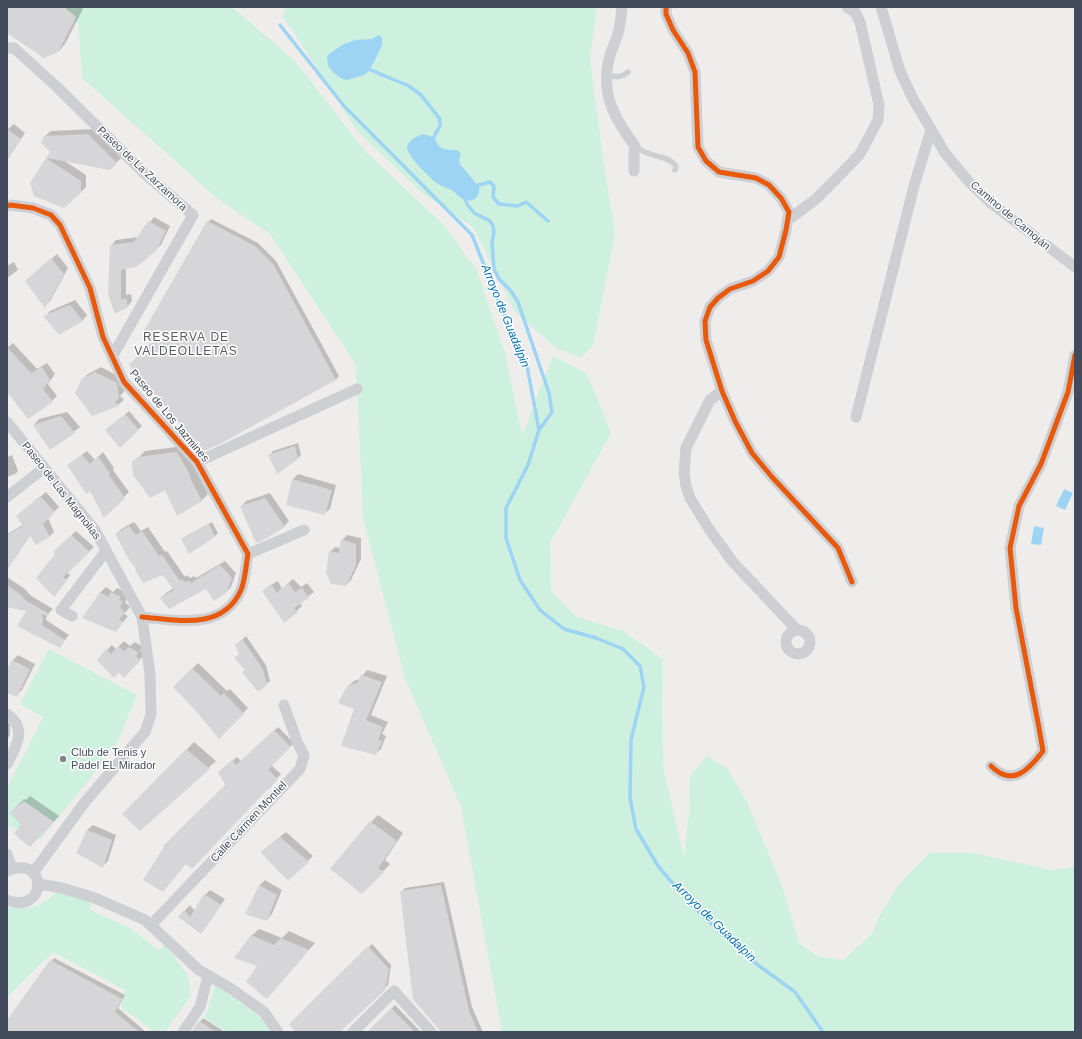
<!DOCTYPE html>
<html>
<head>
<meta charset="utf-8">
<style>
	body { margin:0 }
	#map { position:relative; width:1082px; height:1039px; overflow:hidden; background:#eeedec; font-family:Arial,sans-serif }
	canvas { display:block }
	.frame { position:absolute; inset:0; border:8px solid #424b5b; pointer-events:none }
</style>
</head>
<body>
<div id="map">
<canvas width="1082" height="1039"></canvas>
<div class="frame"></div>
</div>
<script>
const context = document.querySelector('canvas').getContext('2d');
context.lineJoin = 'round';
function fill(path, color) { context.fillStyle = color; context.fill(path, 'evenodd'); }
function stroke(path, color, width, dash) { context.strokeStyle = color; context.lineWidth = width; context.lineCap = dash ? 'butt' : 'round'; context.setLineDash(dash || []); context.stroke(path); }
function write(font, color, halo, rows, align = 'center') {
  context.font = font + ' Arial,sans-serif'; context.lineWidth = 3; context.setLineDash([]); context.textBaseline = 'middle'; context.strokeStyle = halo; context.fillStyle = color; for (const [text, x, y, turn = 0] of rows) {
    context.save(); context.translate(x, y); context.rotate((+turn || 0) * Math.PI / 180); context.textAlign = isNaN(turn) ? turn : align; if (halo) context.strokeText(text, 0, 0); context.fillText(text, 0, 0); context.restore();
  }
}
const green = new Path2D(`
	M53,7H232L295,61L365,151L445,226L477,271L505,353L522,436L553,356L587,374L611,433L550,543L551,591L575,616L623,631L663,659L662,710L664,772L684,857L689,814L690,777L706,756L727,768L747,802L783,889L799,943L817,956L843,960L872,934L878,919L898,885L930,853H973L1052,870L1075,867V1032H502L461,807L405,678L363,518L356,365L270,234L218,199L82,78L78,22Z
	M287,7H597L590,58L603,159L615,233L593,346L580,358L556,348L515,312L474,228L421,192L357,131L283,16Z
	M49,649L137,695L118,741L91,777L40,840L7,824V788L43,717L20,704Z
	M57,892L91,902L90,910L130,928L158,950L166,945L188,976L191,995L165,1032H154L121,1007L125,990L53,952L15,989L7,998V910L10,907C32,911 41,906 57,892Z
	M215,985L262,1018L270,1032H227L204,1017L208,1009Z`);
const water = new Path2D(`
	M379,35L382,38V45L374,62L368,72L364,75L347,80L342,79L334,73L328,66L327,57L329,54L342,45L355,40L371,39Z
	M420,135C424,134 431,135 435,139C437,141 437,145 440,147C446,152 455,147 461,153L459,161L460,164L479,187C481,198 471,204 461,198C458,196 456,193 452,190C448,188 443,187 438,184C431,179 406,155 407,147C408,141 414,138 420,135Z
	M1064,489L1073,493L1065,510L1056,506Z
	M1034,526L1044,528L1041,545L1031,544Z`);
const shadow = new Path2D(`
	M7,7H80L83,9L65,44L58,52L9,34L7,28Z
	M14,124L25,133L7,160V130Z
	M94,129L122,157L110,169L63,160L86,175V187L80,193L47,159L52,152L45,136L51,131Z
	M154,217L170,226L161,245L155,250L126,268V295L131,294L132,301L127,307L115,313L111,246L116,240L139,237Z
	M211,219L258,243L276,261L339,376L336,380L153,341L208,222Z
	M57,254L68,268L50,301L45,306L31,276Z
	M14,262L18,270L7,278V266Z
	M75,300L87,315L82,321L45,317L50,311Z
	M13,343L37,369L47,363L55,374L48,384L57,396L52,401L7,390V348Z
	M101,367L122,378L124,392L120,396L124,400L118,405L93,415L82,380L88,374Z
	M129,411L142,426L121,446L110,427Z
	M67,412L80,427L51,449L34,425L39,419Z
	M298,443L301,455L298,458L270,455L273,451Z
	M184,446L208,494L201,501L166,489L133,463L145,451Z
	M87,451L95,460L103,452L114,468L113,470L129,492L104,516L90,489L68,465Z
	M12,455L18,471L15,474L7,477V457Z
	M298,474L336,485L330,509L324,514L293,479Z
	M46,492L59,507L48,518L54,532L50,536L30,535L16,557L11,562L7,564V534L23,525L22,512Z
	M270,493L289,521L284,526L241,507L246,501Z
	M134,522L141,531L148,527L165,552L167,551L185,577L187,575L190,578L194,576L196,578L225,561L236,573L231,587L226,592L207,588L161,598L166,593L174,588L163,573L138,569L116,534L121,529Z
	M212,522L218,533L214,537L182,539L186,536Z
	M76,531L94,547L67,572L70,575L59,591L56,554L54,552Z
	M347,535L361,538V559L351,580L346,585L330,552L335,547L341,548L342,540Z
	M7,577L25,589L30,595L53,609L47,615L46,620L69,635L60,646L28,610L9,606L7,608Z
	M293,579L301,587L307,583L314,592L300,603L302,606L284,622L263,591L269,586L278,581L282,589Z
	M106,587L113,592L117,588L125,592L123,595L128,596L125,602L130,607L124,614L128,616L116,631L83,618L101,592Z
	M246,636L266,665L270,681L266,684L246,669L240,654V642Z
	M124,641L130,646L135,642L143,647L140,650L144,655L124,676L107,650L112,645L116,649Z
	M18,655L35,664L22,690L16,696L8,693L7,695V671L13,660Z
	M198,663L227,691L230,689L248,708L219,738L197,711L174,687Z
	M367,670L387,676L371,715L388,722L382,734L386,736L381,749L375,754L355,709L348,686L354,681L360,679Z
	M7,722L10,724V735L7,740Z
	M278,727L294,743L271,765L281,774L192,868L186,863L163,891L226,785L223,768L237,757L241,761Z
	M194,742L216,761L140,830L123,814Z
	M30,796L59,816L30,846L22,824L19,804L24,799L26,800Z
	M378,815L403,833L385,860L390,864L369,886L371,822Z
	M93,825L116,835L108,861L103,866L87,830Z
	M286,832L313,856L288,880L267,847Z
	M265,880L282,890L272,914L267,920L259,886Z
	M444,882L472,1007L483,1032H443L401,892L405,888Z
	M210,890L225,899L206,927L201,933L179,917L190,905L195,911L205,895Z
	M259,929L282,938L289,931L315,943L274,990L258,965L251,936Z
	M372,944L391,965L388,985L338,1032H297L291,1024Z
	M54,958L125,995L118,1008L146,1032H7V1022Z
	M395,1005L421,1032H368Z
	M203,1018L225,1032H192Z`);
const stream = new Path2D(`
	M280,25L344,106L472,235L498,300L527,366L539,430L528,465L506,508V538L520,580L540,610L564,629L596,638L623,649L640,666L644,687L631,740L630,798L636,829L658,866L687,900L726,938L758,965L795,992L823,1032
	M366,68L409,86L421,95L440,119V126L431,142
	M475,186L490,182L494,186L493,197L499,204L518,206L526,202L548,221
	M464,196L467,204L474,213L490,221L493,226L494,232L492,243L494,269L499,279L511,291L518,302L549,393L552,412L539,430`);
const building = new Path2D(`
	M7,7H64L76,17L58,52L44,58L8,34Z
	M7,129L21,139L7,159Z
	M88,134L117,163L110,170L46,158L50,152L41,143L44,136Z
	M46,158L81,181V193L64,208L34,196L30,183Z
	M148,221L166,231L156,251L136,267L121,270V300L126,298L128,307L115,314L108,294L110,245L134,242Z
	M207,221L255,246L273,264L336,380L220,444L204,451L129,365L152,341L142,334Z
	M51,258L64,274L45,308L25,281Z
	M70,305L83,321L59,335L43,316Z
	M7,347L31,373L42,367L50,380L43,389L53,402L28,419L7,392Z
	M95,372L117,383L119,399L115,402L119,406L92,416L75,393L82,379Z
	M125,414L139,430L120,448L105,430Z
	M61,416L75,433L50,450L33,425Z
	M295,446L298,459L277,474L268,455Z
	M177,452L191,477L190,478L202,501L177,516L165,490L150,498L133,475L132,462L137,457Z
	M82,455L90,464L98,456L110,474L109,475L125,498L104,518L90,491L86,494L67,465Z
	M292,479L332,490L325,515L286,505Z
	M40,496L55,512L43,524L50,537L36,545L30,536L7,570V535L23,526L16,516Z
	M265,498L285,527L267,538L256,543L240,506Z
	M209,524L215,537L189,554L181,539Z
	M129,526L136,535L142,531L159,556L162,555L180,581L182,579L184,582L189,581L191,583L220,565L232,578L226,593L214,601L206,589L169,609L160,598L174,590L163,575L143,583L135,570L136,569L128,558L115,534Z
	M71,535L90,552L63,577L67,580L54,597L36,578L55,554L53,552Z
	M341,539L356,544V565L346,586L331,584L326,573L329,551L339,553Z
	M288,583L295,592L302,588L309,598L294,608L298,612L284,623L262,591L272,585L277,593Z
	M7,585L20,594L25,600L49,614L48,616L41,614L43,619L42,625L65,640L60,648L17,626L26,611L7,607Z
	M100,592L108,597L111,592L121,597L119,600L123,601L120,607L125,613L119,619L123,622L116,632L82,618Z
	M242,639L263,669L267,685L258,692L242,672L245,670L234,658L239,654L235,645Z
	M118,646L124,651L129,647L139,653L136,656L140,661L124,678L119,673L114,678L97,660L106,649L111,654Z
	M12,660L30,669L17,697L7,693V669Z
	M192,668L221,696L224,693L244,714L219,739L197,712L173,687Z
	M361,675L382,682L366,720L383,727L378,740L382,741L376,755L341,746L354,709L338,703L347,686L357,683Z
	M274,730L291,747L268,770L278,779L269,790L268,789L192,869L186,864L163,892L143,880L164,847L163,846L225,785L218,772L232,760L236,765Z
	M186,749L210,769L140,831L122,814Z
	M24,801L54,822L30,847L14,834L21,824L10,814L18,803L20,805Z
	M370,821L397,841L378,868L384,872L362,894L330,869Z
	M87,830L112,840L103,868L76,853Z
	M280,837L309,862L288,881L260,852Z
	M259,885L277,895L267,921L245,914Z
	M441,885L469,1011L478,1032H441L413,999L400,891Z
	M204,894L221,905L201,934L178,917L184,910L190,917Z
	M251,935L274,945L281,938L309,950L267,999L246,982L257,966L234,958Z
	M368,946L389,969L385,990L340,1032H295L289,1024Z
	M50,960L122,999L115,1012L139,1032H7V1020Z
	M391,1008L415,1032H367Z
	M199,1021L216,1032H191Z`);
const lane = new Path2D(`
	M606,75C615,77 621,78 628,72
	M635,146C648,158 667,154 676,166L675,170`);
const street = new Path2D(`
	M622,7C621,17 620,28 617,37C615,42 613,47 611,52C599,91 612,115 635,146L634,152V171
	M666,7V14L673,30L688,53L695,72L698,147L706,161L719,172L756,178L769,185L781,198L789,212L786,230L779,257L768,271L753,281L730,289L718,298L710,307L705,321L706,340L722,391L735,421L752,453L772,477L838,548L852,582
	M881,7L900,71L912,97L945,153L969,182L991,203L1075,267
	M7,48H14L57,87L144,173L193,215L112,357
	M7,206L10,205L33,208L51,215L60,225L90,288L103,337L124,382L197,462L248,554C246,565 245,581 241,590C223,631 177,620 142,617
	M788,220L816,199L838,177L860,154L878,120L879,105L860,22L855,12L847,7
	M722,391L710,400L686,448L684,473L686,486L690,498L709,529L732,561L797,630
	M856,417L914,186L931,130
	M7,422L95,530L142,617L150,674L151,715L145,732L85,802L33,873
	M197,462L357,389
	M7,497L44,468
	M248,554L304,530
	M72,616L61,610L106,551
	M786 642a12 12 0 1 1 24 0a12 12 0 1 1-24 0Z
	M7,714C28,728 16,747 7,764
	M991,766C1012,787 1028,771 1043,751L1039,728L1016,608L1010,548L1019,506L1041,464L1068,392L1075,355
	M7,854L12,869
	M7,871C49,853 47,916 7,900
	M39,884L62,888L95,898L145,920L199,970L230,988L264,1012L278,1032
	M151,925L300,769L304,755L298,744L284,705
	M183,1032L200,1007L208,976
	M353,1032L394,991L431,1032`);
const cycleway = new Path2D(`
	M666,7V14L673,30L688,53L695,72L698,147L706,161L719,172L756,178L769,185L781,198L789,212L786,230L779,257L768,271L753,281L730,289L718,298L710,307L705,321L706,340L722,391L735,421L752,453L772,477L838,548L852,582
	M7,206L10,205L33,208L51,215L60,225L90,288L103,337L124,382L197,462L248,554C246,565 245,581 241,590C223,631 177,620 142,617
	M991,766C1012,787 1028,771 1043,751L1039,728L1016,608L1010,548L1019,506L1041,464L1068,392L1075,355`);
const markers = [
	[63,759,4,"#7e848e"]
];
const streetNames = [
	["Paseo de La Zarzamora",142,169,43],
	["Camino de Camoján",1010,216,40],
	["Paseo de Los Jazmines",169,416,50],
	["Paseo de Las Magnolias",61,491,52],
	["Calle Carmen Montiel",249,822,-47]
];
const poiNames = [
	["Club de Tenis y",71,753],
	["Padel EL Mirador",71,766]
];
const waterNames = [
	["Arroyo de Guadalpin",505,316,68],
	["Arroyo de Guadalpin",714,922,44]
];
const neighbourhoodNames = [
	["RESERVA DE",186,338],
	["VALDEOLLETAS",186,352]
];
fill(green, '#cef0df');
fill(water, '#9dd4f3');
fill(shadow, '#0003');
stroke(stream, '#9dd4f3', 3.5);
fill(building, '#d6d6d8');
stroke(lane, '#cdcfd2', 5.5);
stroke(street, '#cdcfd2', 11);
stroke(cycleway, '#e8590c', 5);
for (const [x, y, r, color] of markers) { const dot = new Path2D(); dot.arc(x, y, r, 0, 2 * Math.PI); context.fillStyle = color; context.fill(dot); stroke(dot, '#fff', 1.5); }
write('11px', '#424b5b', '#fff', streetNames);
write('11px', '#424b5b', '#fff', poiNames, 'left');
write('italic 12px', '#0071b0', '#fff', waterNames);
context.letterSpacing = '1px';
write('12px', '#585b61', '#fff', neighbourhoodNames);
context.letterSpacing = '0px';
</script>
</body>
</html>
